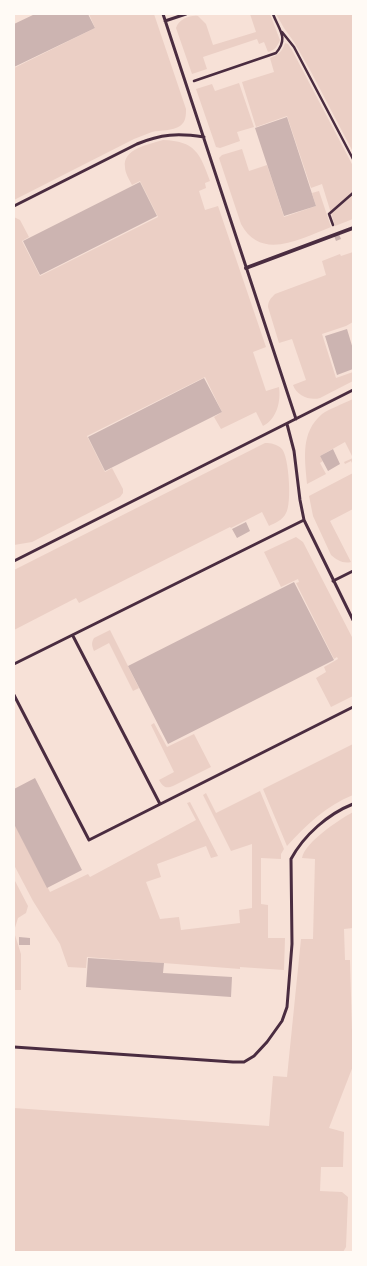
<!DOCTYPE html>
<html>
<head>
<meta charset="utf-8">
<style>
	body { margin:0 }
	#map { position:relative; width:367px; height:1266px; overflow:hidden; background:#f7e1d7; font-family:Literata,serif }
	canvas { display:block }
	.frame { position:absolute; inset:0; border:15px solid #fffaf5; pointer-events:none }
</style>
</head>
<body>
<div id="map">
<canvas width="367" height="1266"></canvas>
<div class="frame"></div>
</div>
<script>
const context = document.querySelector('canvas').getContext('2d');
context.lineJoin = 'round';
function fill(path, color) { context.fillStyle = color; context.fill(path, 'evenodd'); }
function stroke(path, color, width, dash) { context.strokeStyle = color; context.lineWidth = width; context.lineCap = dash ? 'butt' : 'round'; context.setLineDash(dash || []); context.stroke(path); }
const green = new Path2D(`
	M89,14H154L186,109C186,115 186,122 180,126C173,131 160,130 152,132C146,134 140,137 134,139L14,200V68L95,28Z
	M250,14H270L280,40C277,47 275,50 268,52L264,42L259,44L257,39L203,57L207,69L192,74L176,28C179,19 190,15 198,16L206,24L213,45L256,32Z
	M276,14H353V152L310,70L294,42L284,28Z
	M285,43L288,44L292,50L353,166V219L335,226L322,184L311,188L287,116L256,127L242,82L274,72L270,58C278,55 282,52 285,43Z
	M239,83L254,127L237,132L240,141L220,148L216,147L196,89L212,84L215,91Z
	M163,140C195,141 200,153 210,181L205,183L206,188L199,191L205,210L218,206L266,347L253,352L266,391L279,387C281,401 277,419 263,426L256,412L221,429L214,417L222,412L205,377L87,436L105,472L112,468L123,489V493L120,497L32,542L14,545V217L20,220L29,237L22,241L40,276L158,217L140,181L132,185C129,179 125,173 125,167C122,149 150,144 163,140Z
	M242,149L249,171L267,165L284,217L316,206L312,193L319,191L331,227C302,238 261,262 241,224L219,158L222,155Z
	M353,252V322L346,326L322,334L336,378L353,372V381L320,398C310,401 297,396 293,385L306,380L292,339L279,343L268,307C268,301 271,298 275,294L326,275L322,261L340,254L341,256Z
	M353,399V465L351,461L345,464L344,462L353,458L345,442L320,456L323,461L320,463L326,474L307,484C305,459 300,433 322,414C331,408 343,404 353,399Z
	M265,443C271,443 277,444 282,449C289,457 292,504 286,513C283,520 275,523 269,526L262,512L231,528L230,527L79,603L76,598L14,630V570Z
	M353,473V509L330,521L351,562C343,564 337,560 331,555L313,516L309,496Z
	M296,537L303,542L353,639V696L331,707L316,678L326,672L324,667L338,659L337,657L334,659L296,583L299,582L298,579L281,587L264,552Z
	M110,630L139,688L133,691L109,643L94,651C92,646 91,643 94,638Z
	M154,723L167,747L194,734L211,767L173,786C166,789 163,787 159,780L174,772L151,725Z
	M353,744V795C327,805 305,826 287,846L263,789Z
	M260,791L284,849L281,854V859L261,858V904L268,905V938H285L284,970L240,967V969L87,957L86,968L68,967L60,944L33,901L14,865V823L50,892L88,874L90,877L196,820L187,803L190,802L218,856L211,858L206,846L157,864L161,877L146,882L160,919L179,917L181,930L240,923L239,910L252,908V844L231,851L203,795L206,793L216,813Z
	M353,812V928L344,929L345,960H350L353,1066L329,1128L344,1132L343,1167H321L320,1191L342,1192L348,1197L346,1247L343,1252H14V1108L269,1126L273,1076L287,1077L301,939H313L315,859L302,858C305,842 339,820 353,812Z
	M14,879L28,906L26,913L18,918L14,931Z
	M14,932L21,954V990H14Z`);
const building = new Path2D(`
	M35,14H88L95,28L14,67V24Z
	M287,117L316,206L284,216L255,128Z
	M140,182L157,216L40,275L23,241Z
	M339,234L341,239L336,241L334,236Z
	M347,329L353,349V369L337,375L325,336Z
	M204,378L222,412L105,471L88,437Z
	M333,449L340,464L328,471L320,456Z
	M246,522L250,531L237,538L232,529Z
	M294,582L334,660L168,744L128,666Z
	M35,778L82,870L47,888L14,824V789Z
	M19,937L30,938V945H19Z
	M88,958L164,963L163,973L232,977L231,997L86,987Z`);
const path = new Path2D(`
	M282,32L294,47L353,159
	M194,81L276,53C289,38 279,30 273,14
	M333,225L329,214L353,193`);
const service = new Path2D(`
	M163,14L296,419
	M165,21L186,14
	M14,206L137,144C161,134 178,133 204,137
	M287,424L294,451L300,500L304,520L353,620
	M14,561L353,390
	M333,581L353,571
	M73,636L160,804
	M14,664L304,520
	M14,695L89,840L353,707
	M14,1047L233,1062H244L254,1056L267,1042L282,1021L287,1007L292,944L291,859C304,835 328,814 353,804`);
const minor = new Path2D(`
	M246,268L353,228`);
fill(green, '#ebcfc5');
fill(building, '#ccb4b1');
stroke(path, '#4a2c40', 2.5);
stroke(service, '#4a2c40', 3);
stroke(minor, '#4a2c40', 4);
</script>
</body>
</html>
